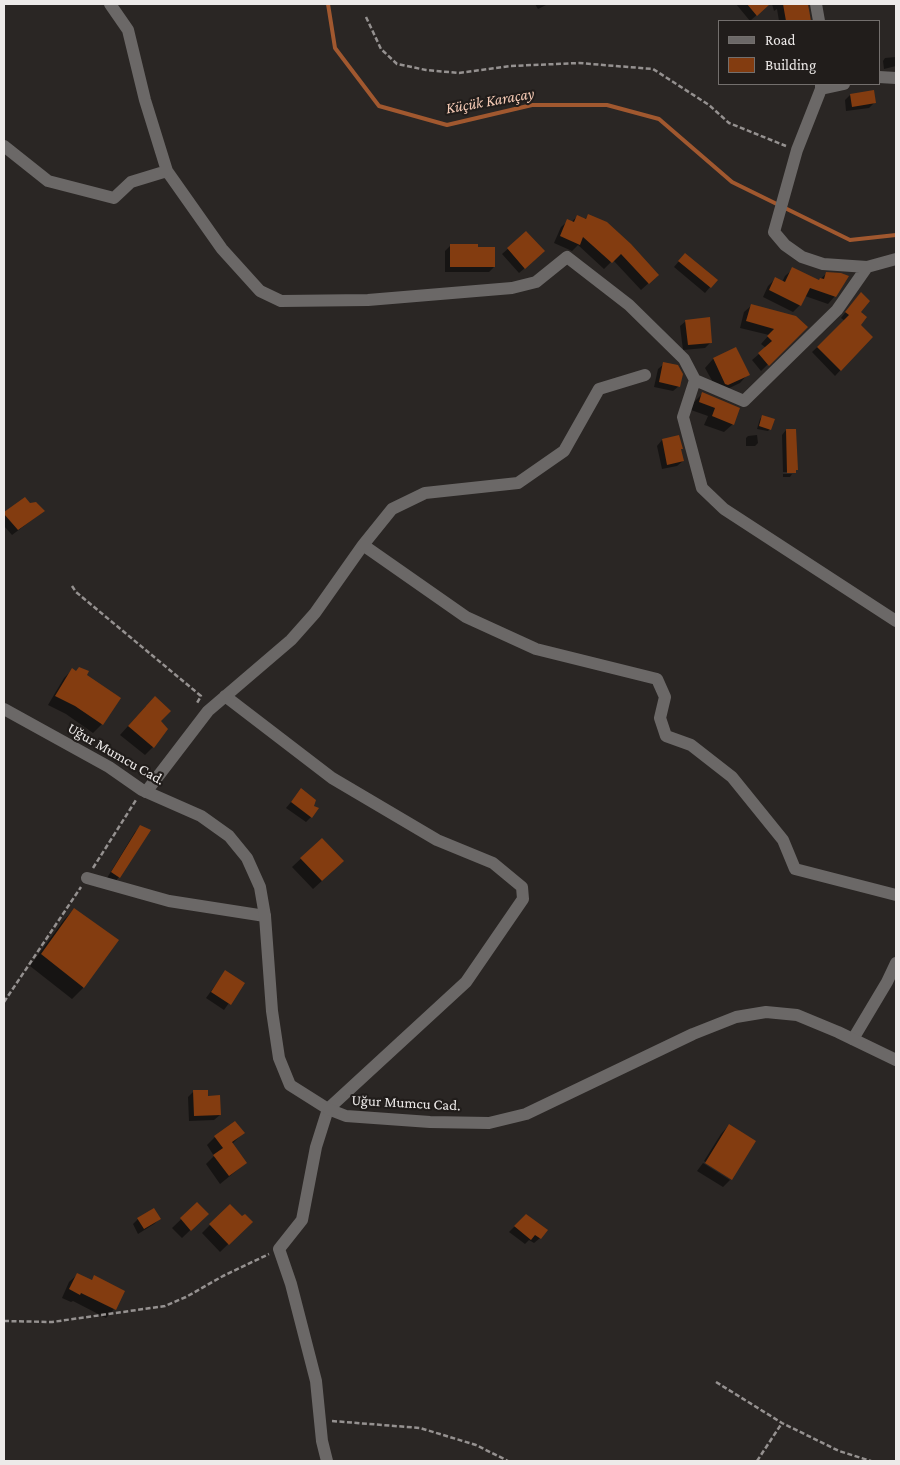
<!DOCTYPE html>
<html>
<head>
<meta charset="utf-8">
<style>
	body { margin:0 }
	#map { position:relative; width:900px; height:1465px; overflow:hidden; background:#2a2624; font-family:"Crimson Pro",serif }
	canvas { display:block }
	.frame { position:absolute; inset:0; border:5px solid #edeae9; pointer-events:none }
	.legend { position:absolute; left:718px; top:20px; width:162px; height:65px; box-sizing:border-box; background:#211d1b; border:1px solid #736f6d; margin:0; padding:6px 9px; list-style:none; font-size:15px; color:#edeae9 }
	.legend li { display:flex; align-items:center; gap:10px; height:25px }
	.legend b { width:25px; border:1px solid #736f6d }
</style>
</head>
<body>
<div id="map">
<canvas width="900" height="1465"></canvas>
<div class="frame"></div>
<ul class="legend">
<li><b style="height:6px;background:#6b6867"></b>Road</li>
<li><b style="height:14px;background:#833c10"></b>Building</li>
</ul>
</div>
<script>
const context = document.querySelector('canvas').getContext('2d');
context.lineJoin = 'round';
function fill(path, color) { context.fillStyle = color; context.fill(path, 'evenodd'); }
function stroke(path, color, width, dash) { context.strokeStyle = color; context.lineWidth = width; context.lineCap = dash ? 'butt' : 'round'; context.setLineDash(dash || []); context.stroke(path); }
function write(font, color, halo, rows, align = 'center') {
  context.font = font + ' "Crimson Pro",serif'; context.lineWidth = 4.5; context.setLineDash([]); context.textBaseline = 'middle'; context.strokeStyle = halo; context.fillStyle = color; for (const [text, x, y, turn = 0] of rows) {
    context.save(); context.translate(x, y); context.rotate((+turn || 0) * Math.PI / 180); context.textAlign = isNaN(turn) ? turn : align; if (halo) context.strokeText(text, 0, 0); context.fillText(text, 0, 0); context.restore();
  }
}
const shadow = new Path2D(`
	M535,4H548L538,9Z
	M736,4H769L750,21Z
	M772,4H808L810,21H779L777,9L774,11Z
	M896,57V66L884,69L883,61L885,58Z
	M850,95L874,103L869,108L846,111L845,100Z
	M589,215L651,281L641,290L613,260L604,269L578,245L572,251L554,243L561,227L568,221L571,222L578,216L585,219Z
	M526,233L538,257L519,273L502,254Z
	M450,246L494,267L489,272H445V251Z
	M680,260L716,280L705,293L674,267Z
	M793,269L818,281L826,274L835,296L828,304L805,296L800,305L793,312L763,297L768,286L775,279L782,282L785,276Z
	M856,299L859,312V325L871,337L835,376L812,352L845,321L841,318Z
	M751,306L806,327L761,371L752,360L766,348L761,344L769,335L740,328L744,312Z
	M686,321L711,342L705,348L683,350L680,326Z
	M736,348L748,374L740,383L719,393L705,368L713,359Z
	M664,364L679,386L673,391L654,387L658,369Z
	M703,393L733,424L724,432L704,425L708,416L691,410L694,402Z
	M762,417L770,429L768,431L757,429L760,419Z
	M786,430L794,472H783L782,435Z
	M757,435L758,443L755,446H746V438L748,436Z
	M662,440L682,448L680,450L683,461L677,466L662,469L657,446Z
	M783,474H792L790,477H783Z
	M25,499L30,505L44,511L12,535L4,526V514Z
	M72,670L85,675L120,698L102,724L93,733L66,714L48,705L64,678Z
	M146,706L160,721L153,747L145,755L120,735Z
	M301,790L311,817L306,822L286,808Z
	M141,826L119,877L114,883L107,878L135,832Z
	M322,839L334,870L313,889L292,867Z
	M74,909L83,988L72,999L30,966L63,921Z
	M225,972L243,983L224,1010L206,998Z
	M194,1091L206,1097L220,1115L214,1120L189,1121L188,1097Z
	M729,1125L731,1177L704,1161L721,1134Z
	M243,1133L232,1144L246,1163L220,1184L206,1164L214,1156L207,1145L215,1137Z
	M703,1163L730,1180L723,1187L697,1171Z
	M197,1204L207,1214L182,1238L172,1228Z
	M230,1205L242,1218L251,1222L220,1252L202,1233Z
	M526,1215L540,1238L534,1243L529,1240L525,1244L509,1232Z
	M138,1219H159L154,1224L138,1234L133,1224Z
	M78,1274L91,1281L95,1277L114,1309L106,1318L73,1301L71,1302L62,1298L69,1282Z`);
const stream = new Path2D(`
	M328,4L335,48L379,106L447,125L532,105H607L659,119L732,182L850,240L896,235`);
const building = new Path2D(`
	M747,4H770L757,16Z
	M783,4H808L811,21H786Z
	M874,90L876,103L852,107L850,94Z
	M588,214L607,222L631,244L659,275L649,284L621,254L612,263L583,237L580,245L560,236L567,219L574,222L577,215L586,219Z
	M526,231L545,251L525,269L507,248Z
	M450,244H478V247H495V267H450Z
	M685,253L718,280L711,288L678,261Z
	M792,267L819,280L820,278L824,279L826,272L841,273L849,276L836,297L810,288L801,306L769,290L775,277L785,282Z
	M861,292L870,301L861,312L867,317L861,325L873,337L841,371L817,347L849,315L845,312Z
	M751,304L796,316L808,327L769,366L758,353L772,341L767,336L774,329L746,321Z
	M710,317L712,343L688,345L685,320Z
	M736,347L750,375L728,385L725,384L713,358Z
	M663,362L678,365L683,374L680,387L659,382Z
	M702,392L740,408L734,425L712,416L715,408L699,402Z
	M762,415L775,419L771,430L759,426Z
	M786,429H796L798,470H796V473H787Z
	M679,435L683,449H681L684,461L667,465L662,439Z
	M25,497L30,503L36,502L45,511L18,530L4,514V512Z
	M79,667L89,671L87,675L121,698L103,725L75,706L55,696L72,668L76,671Z
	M155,696L171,711L161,721L168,729L154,748L128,726Z
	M301,788L316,800L314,806L319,808L312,818L291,802Z
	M140,825L151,830L120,878L111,872Z
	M322,838L344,861L322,881L300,858Z
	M74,908L119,940L84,988L41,954Z
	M225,970L245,983L231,1005L211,992Z
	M193,1090H208V1096L220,1095L221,1115L194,1116Z
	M235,1121L245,1133L232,1142L247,1163L229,1176L213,1155L223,1148L214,1136Z
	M729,1124L756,1141L732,1180L705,1163Z
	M197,1202L209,1214L191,1231L180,1218Z
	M230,1204L242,1216L245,1214L253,1222L229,1245L209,1224Z
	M154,1208L161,1219L144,1229L137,1218Z
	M526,1214L548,1230L541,1239L535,1235L531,1240L514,1226Z
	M77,1273L92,1280L94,1275L125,1291L116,1310L81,1293L80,1295L69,1289Z`);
const path = new Path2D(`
	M366,17L381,49L397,64L426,70L459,73L511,66L579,63L653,69L709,105L729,123L786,146
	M72,586L76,592L201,696L197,703
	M93,868L136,800
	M4,1002L81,887
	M4,1321L52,1322L165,1306L186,1297L223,1276L269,1254
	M716,1382L782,1423L839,1451L871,1461
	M332,1421L420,1428L476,1445L508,1461
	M757,1461L782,1423`);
const minor = new Path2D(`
	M816,4L819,21
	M879,77L896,78
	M821,84V89L797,150L774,232L785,245L802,257L823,264L867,267L896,259
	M821,89L844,84
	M4,146L48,181L114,198L131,182L167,171L145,100L128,30L110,4
	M167,171L222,249L260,291L281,301L368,300L512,288L536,282L567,257L629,305L684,359L695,380L744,401L837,310L867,267
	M695,380L683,417L702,488L724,509L896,621
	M363,545L466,617L536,649L657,679L665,697L660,718L666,736L691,745L732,777L783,840L795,869L896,895
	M225,696L332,778L437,840L493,863L522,887L523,899L466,982L328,1109L316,1147L302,1220L279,1249L291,1284L316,1381L322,1441L327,1461
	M146,792L208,711L291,640L315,613L363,545L392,509L425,493L518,483L564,451L599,389L645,375
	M87,878L169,901L265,916
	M853,1039L887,982L896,963`);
const tertiary = new Path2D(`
	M4,709L109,767L142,790L201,816L229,836L247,858L260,887L265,916L272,1011L279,1058L290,1085L328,1109L346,1116L430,1122L489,1123L526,1114L693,1034L736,1017L766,1012L797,1015L838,1032L896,1060`);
const streetNames = [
	["Uğur Mumcu Cad.",116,754,30],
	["Uğur Mumcu Cad.",406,1103,3]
];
const waterNames = [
	["Küçük Karaçay",490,101,-10]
];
fill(shadow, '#0007');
stroke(stream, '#a1582f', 4);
fill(building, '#833c10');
stroke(path, '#959190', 2.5, [5, 2.5]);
stroke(minor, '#6b6867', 12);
stroke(tertiary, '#6b6867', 12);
write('15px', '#edeae9', '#211d1b', streetNames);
write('italic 16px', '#f5cab5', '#211d1b', waterNames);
</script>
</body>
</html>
